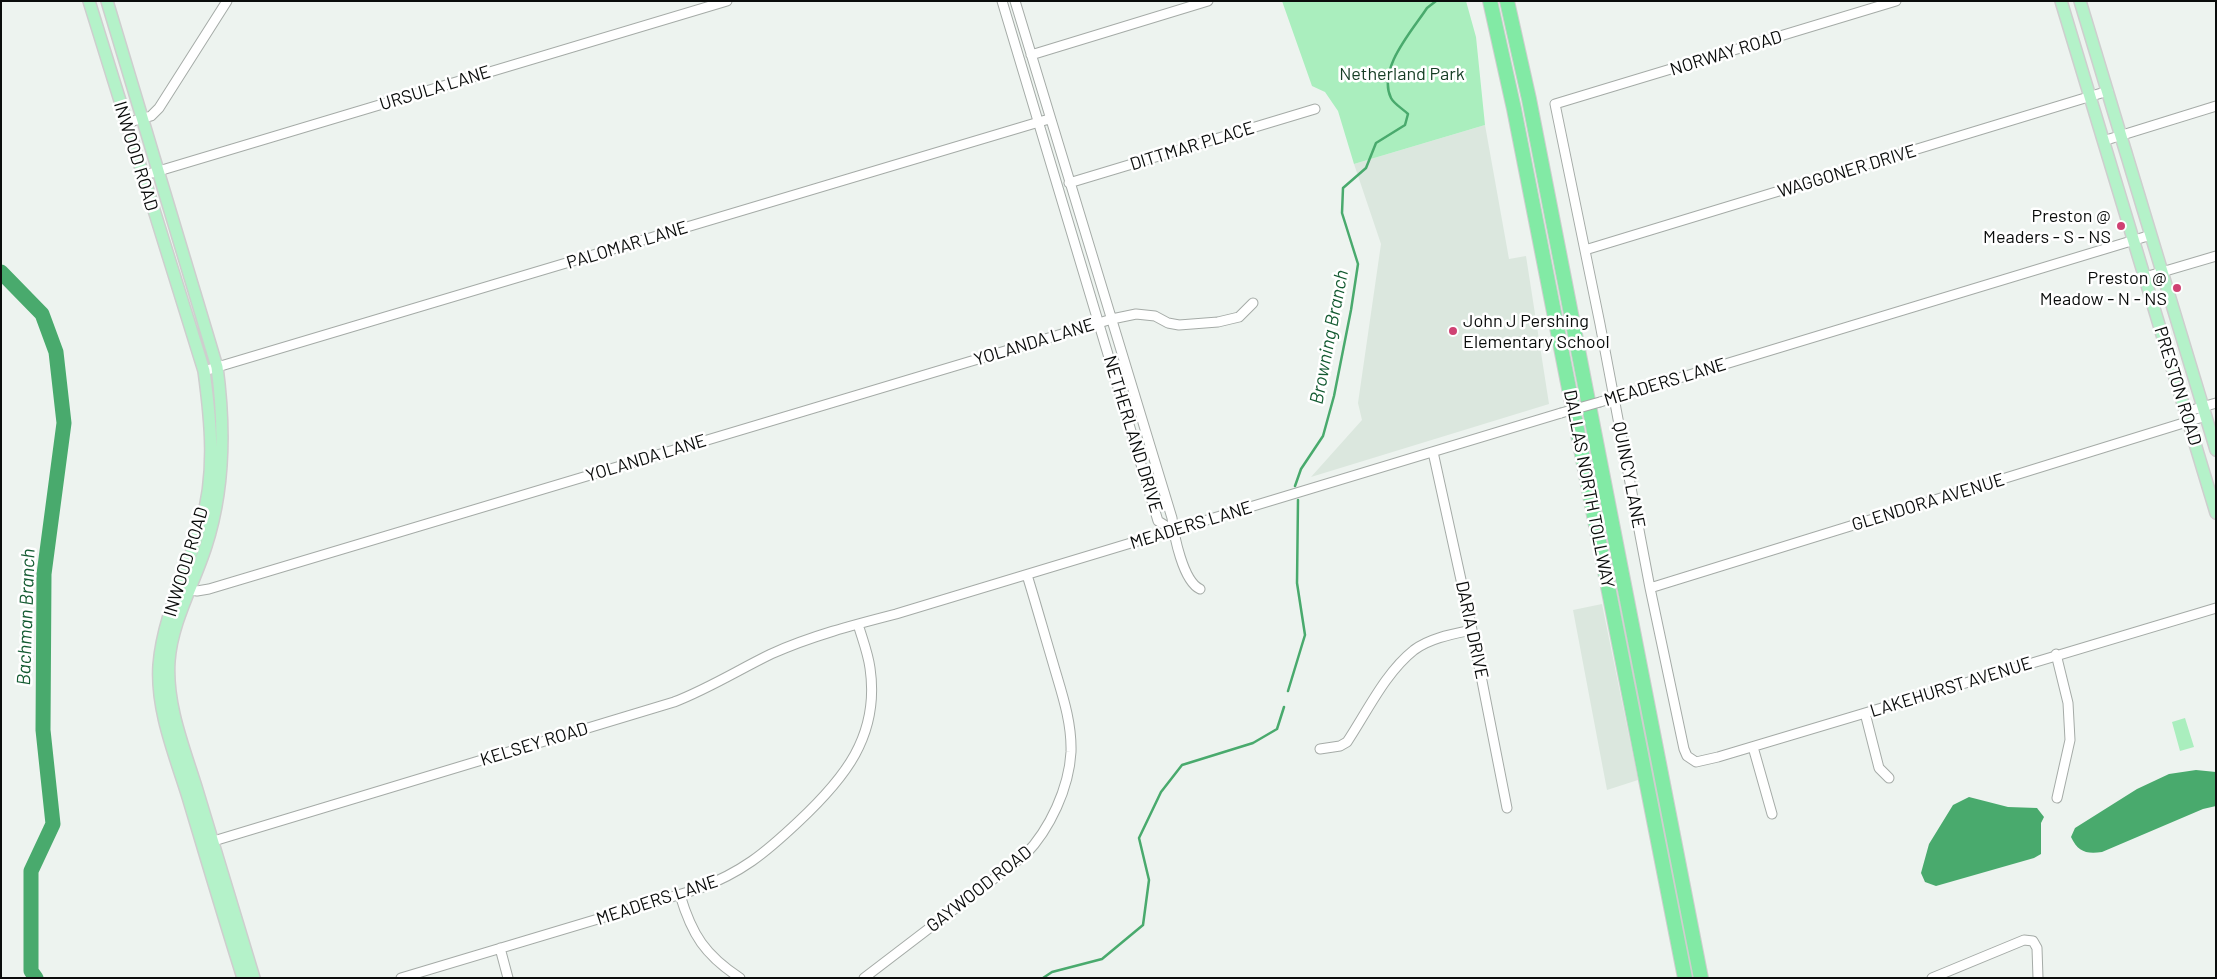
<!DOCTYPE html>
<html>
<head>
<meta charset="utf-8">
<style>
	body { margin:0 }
	#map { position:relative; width:2217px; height:979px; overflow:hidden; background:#edf3ef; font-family:Barlow,sans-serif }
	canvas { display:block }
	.frame { position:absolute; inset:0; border:2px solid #0a0c0b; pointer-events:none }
</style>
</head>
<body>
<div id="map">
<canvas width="2217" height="979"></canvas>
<div class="frame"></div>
</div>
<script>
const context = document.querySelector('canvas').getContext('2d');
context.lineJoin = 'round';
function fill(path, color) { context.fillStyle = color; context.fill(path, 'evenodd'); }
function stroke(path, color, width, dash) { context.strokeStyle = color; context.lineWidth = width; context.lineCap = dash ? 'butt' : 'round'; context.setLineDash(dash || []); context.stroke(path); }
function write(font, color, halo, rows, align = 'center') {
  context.font = font + ' Barlow,sans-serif'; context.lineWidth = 5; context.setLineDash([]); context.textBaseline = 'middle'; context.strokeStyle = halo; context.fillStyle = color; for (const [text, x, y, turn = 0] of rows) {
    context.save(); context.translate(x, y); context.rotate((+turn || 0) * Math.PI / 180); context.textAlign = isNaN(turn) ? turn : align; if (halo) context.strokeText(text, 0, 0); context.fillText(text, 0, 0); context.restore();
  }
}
const built = new Path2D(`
	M1485,125L1509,259L1526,256L1549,404L1311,477L1362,420L1358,403L1381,244L1354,164Z
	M1602,604L1638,780L1607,790L1573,610Z`);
const green = new Path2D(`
	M1282,1H1466L1476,37L1485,125L1354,164L1338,111L1325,92L1312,86Z
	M2185,718L2194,747L2180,751L2172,722Z`);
const water = new Path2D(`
	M2196,770L2216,772V806L2203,809L2102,852C2086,854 2078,852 2071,837L2075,828L2137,789L2169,774Z
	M1969,797L2008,807L2037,808L2044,817L2041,823V854L2034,858L1936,886L1925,882L1921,873L1929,844L1953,805Z`);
const stream = new Path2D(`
	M1295,486L1301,469L1323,436L1334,396L1351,310L1358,264L1342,213L1343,188L1366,168L1376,143L1405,125L1408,114C1403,109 1394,104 1391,98C1377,69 1412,31 1427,8L1436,1
	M1288,691L1305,635L1297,583L1298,500
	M1043,978L1052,972L1102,959L1143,925L1149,880L1139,838L1161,792L1182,765L1253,743L1277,729L1284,707`);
const river = new Path2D(`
	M1,272L42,314L56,352L64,423L44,574L43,730L53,824L31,871V971L36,978`);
const minor = new Path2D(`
	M1002,1L1158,521L1174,531
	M1015,1L1172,518C1174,536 1183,581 1200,589
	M1896,1L1555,104L1600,324L1650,588L1684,749L1687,756L1696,762L1718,757L2216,608
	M1031,55L1208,1
	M126,123L151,116L159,108L227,1
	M2103,141L2216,106
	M142,176L727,1
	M1069,183L1315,109
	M1585,250L2108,91
	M2145,277L2216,256
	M204,371L1049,119
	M1600,402L2151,235
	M2185,412L2216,403
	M1433,452L1472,630L1507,808
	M1650,588L2206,416
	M184,589L197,591L209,589L1112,319L1136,314L1155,316L1168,323L1179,325L1218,322L1239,317L1253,303
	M2056,654L2068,703L2070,740L2057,798
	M1865,713L1879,768L1889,778
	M1753,747L1772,814
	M1320,749L1340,746L1347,742C1367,712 1385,673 1414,650C1430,638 1453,634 1472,630
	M207,843L674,702C708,689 738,670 771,654C811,636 853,625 896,614L1561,413
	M680,895C692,935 705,955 740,978
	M500,948L508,978
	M401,978L698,889C742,872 764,854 798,822C844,779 880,736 870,668C868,653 862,638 858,624
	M864,978L1025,855C1050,829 1069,788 1071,752C1072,721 1061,691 1053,663C1044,633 1036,604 1027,575
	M1932,978L2024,940L2033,941L2037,948L2038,978`);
const major = new Path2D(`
	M89,1L204,371C211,422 216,474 201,524C187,571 163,616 159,665C156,710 175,755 188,797C206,857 224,918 243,978
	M107,1L217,367C225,427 225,488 206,546C194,584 172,621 169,661C166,705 184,748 197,790C216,852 235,915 254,978
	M2061,1L2216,513
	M2080,1L2216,450`);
const highway = new Path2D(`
	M1490,1L1514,109L1685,978
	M1507,1L1529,99L1701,978`);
const minorBridge = new Path2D(`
	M1561,413L1600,402`);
const markers = [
	[2121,226,5,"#cf4273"],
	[2177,288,5,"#cf4273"],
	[1453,331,5,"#cf4273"]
];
const streetNames = [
	["NORWAY ROAD",1726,53,-17],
	["URSULA LANE",435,88,-17],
	["DITTMAR PLACE",1192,146,-17],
	["INWOOD ROAD",136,156,73],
	["WAGGONER DRIVE",1847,171,-17],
	["PALOMAR LANE",627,245,-17],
	["YOLANDA LANE",1034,342,-17],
	["MEADERS LANE",1665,382,-17],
	["PRESTON ROAD",2178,386,73],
	["NETHERLAND DRIVE",1133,434,73],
	["YOLANDA LANE",646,458,-17],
	["QUINCY LANE",1629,475,79],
	["DALLAS NORTH TOLLWAY",1589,489,79],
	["GLENDORA AVENUE",1928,502,-17],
	["MEADERS LANE",1191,525,-17],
	["INWOOD ROAD",186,562,-73],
	["DARIA DRIVE",1472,630,78],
	["LAKEHURST AVENUE",1951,687,-17],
	["KELSEY ROAD",534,744,-17],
	["GAYWOOD ROAD",979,889,-38],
	["MEADERS LANE",657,900,-18]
];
const parkNames = [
	["Netherland Park",1402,74]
];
const poiNames = [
	["Preston @",2111,216],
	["Meaders - S - NS",2111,237],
	["Preston @",2167,278],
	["Meadow - N - NS",2167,299],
	["John J Pershing",1463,321,"left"],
	["Elementary School",1463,342,"left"]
];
const waterNames = [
	["Browning Branch",1329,337,-79],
	["Bachman Branch",26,617,-88]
];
fill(built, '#dbe7de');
fill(green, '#aaeebe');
fill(water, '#49aa6d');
stroke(stream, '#49aa6d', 2.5);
stroke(river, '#49aa6d', 15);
stroke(minor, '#a5aba7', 11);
stroke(major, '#cecece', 14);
stroke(highway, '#cecece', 16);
stroke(minor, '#fff', 9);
stroke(major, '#b4f2c9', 11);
stroke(highway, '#82eaa5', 14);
stroke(minorBridge, '#a5aba7', 11, []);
stroke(minorBridge, '#fff', 9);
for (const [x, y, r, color] of markers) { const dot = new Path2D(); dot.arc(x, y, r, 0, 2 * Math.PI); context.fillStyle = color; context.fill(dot); stroke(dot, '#fff', 2); }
write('18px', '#0a0c0b', '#fff', streetNames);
write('18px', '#153d24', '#fff', parkNames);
write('18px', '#0a0c0b', '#fff', poiNames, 'right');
write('italic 19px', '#135a31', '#fff', waterNames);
</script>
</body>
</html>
